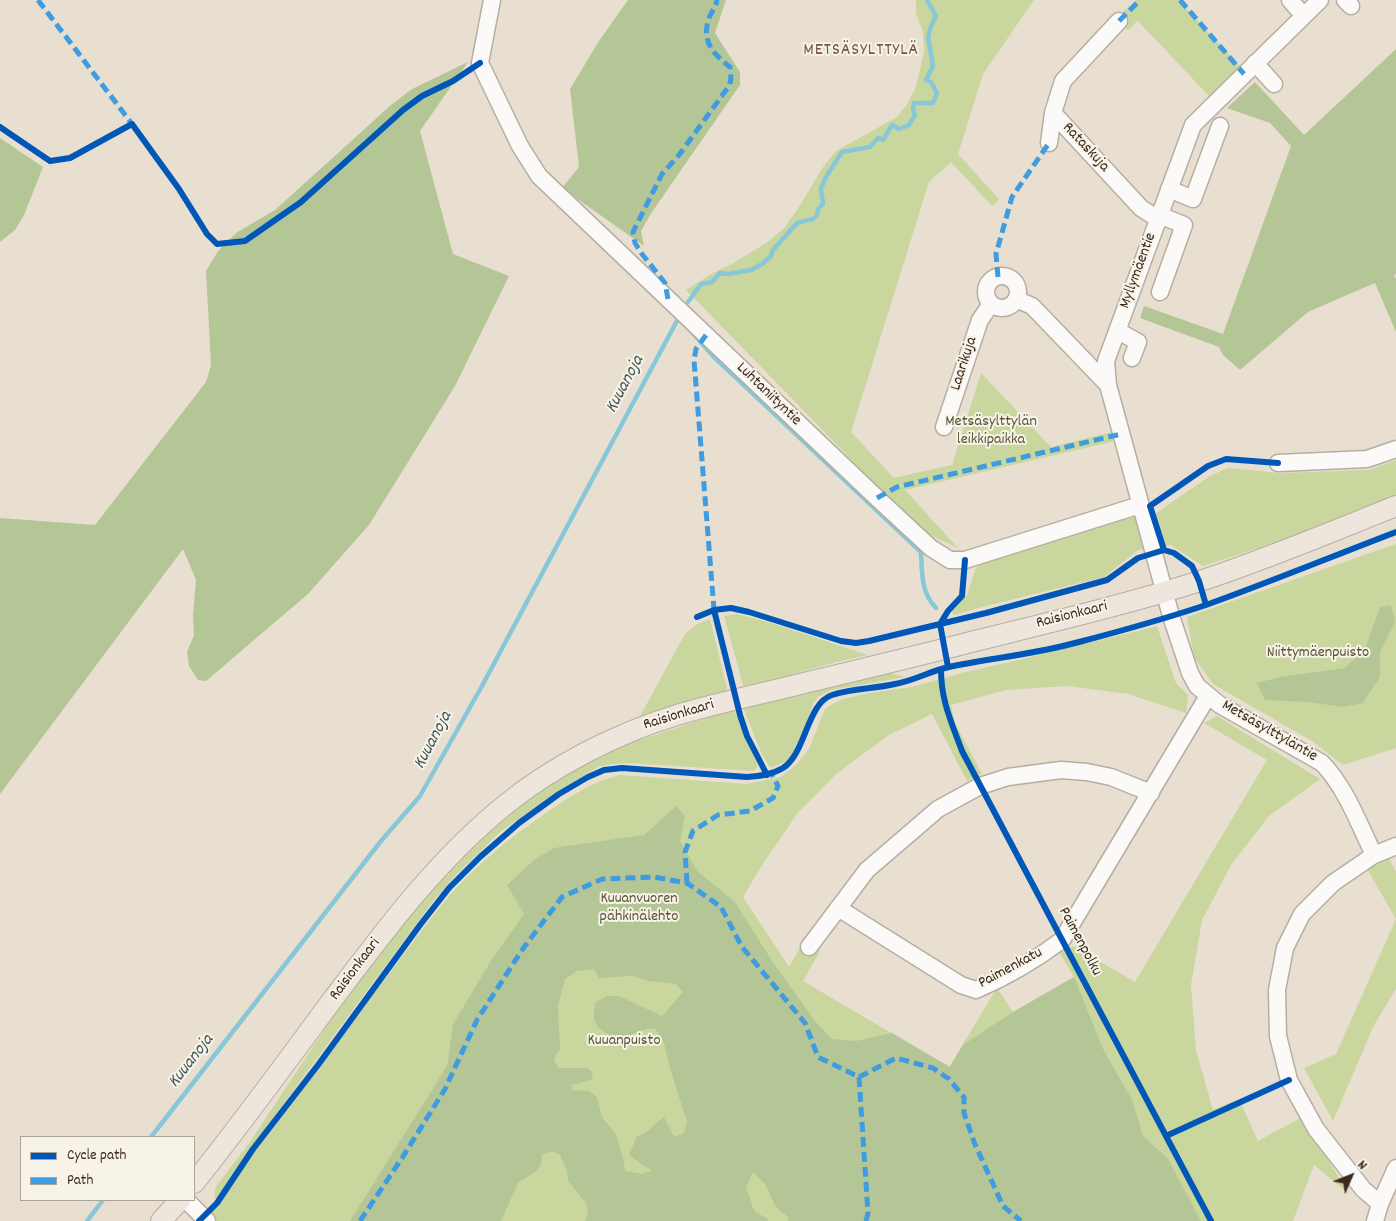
<!DOCTYPE html>
<html>
<head>
<meta charset="utf-8">
<style>
	body { margin:0 }
	#map { position:relative; width:1396px; height:1221px; overflow:hidden; background:#e8dfd0; font-family:Dekko,sans-serif }
	canvas { display:block }
	.legend { position:absolute; left:20px; top:1136px; width:175px; height:65px; box-sizing:border-box; background:#f7f3e8; border:1px solid #aca397; margin:0; padding:6px 9px; list-style:none; font-size:15px; color:#3b2a1e }
	.legend li { display:flex; align-items:center; gap:10px; height:25px }
	.legend b { width:25px; border:1px solid #aca397 }
	.north { position:absolute; left:1326px; top:1151px; width:50px; height:50px; -webkit-text-stroke:4px #f7f3e8; paint-order:stroke; rotate:46deg; font-size:14px; font-weight:700; line-height:20px; text-align:center; color:#3b2a1e }
	.north::after { content:''; display:block; margin:auto; width:18px; height:22px; background:#3b2a1e; clip-path:polygon(50% 0,100% 100%,50% 72%,0 100%) }
</style>
</head>
<body>
<div id="map">
<canvas width="1396" height="1221"></canvas>
<ul class="legend">
<li><b style="height:6px;background:#0057b8"></b>Cycle path</li>
<li><b style="height:6px;background:#3f9ce0"></b>Path</li>
</ul>
<div class="north">N</div>
</div>
<script>
const context = document.querySelector('canvas').getContext('2d');
context.lineJoin = 'round';
function fill(path, color) { context.fillStyle = color; context.fill(path, 'evenodd'); }
function stroke(path, color, width, dash) { context.strokeStyle = color; context.lineWidth = width; context.lineCap = dash ? 'butt' : 'round'; context.setLineDash(dash || []); context.stroke(path); }
function write(font, color, halo, rows, align = 'center') {
  context.font = font + ' Dekko,sans-serif'; context.lineWidth = 4; context.setLineDash([]); context.textBaseline = 'middle'; context.strokeStyle = halo; context.fillStyle = color; for (const [text, x, y, turn = 0] of rows) {
    context.save(); context.translate(x, y); context.rotate((+turn || 0) * Math.PI / 180); context.textAlign = isNaN(turn) ? turn : align; if (halo) context.strokeText(text, 0, 0); context.fillText(text, 0, 0); context.restore();
  }
}
const green = new Path2D(`
	M916,0H1034L983,74L958,154L999,199L992,206L951,162L929,182L851,432L894,478L952,465L981,373L1051,447L1112,432L1115,441L905,490L958,548L938,539L917,527L686,290L713,273L732,264L768,242L784,228L799,207L823,167L836,151L897,117L908,103L916,87L924,52L923,32L916,14Z
	M1136,0H1178L1241,67L1209,96L1138,21L1128,30L1116,18Z
	M1396,460V495L1284,540L1203,566L1171,545L1138,550L1104,577L978,608L954,615L952,612L967,595L976,568L984,560L1141,515L1152,516L1210,476L1228,468L1279,473L1369,470Z
	M1396,544V748L1343,765L1312,741L1213,684L1194,657L1187,617Z
	M737,614L768,622L868,655L836,662L744,688L724,616Z
	M710,619L728,693L639,718L685,634L697,624Z
	M1157,626L1176,683L1188,695L1186,713L1128,694L1067,686L1006,690L951,705L955,723L982,774L967,781L932,714L889,735L836,774L797,814L762,865L743,897L789,967L804,941L820,951L803,981L949,1067L997,988L1013,1012L1074,977L1060,953L1073,946L1135,982L1267,760L1204,723L1217,716L1320,779L1269,816L1231,865L1202,920L1191,985L1196,1050L1213,1110L1239,1099L1258,1141L1302,1117L1349,1194L1314,1165L1293,1221H199L217,1203L253,1149L318,1065L372,990L375,992C400,960 424,926 450,895C478,863 514,835 549,811C572,795 592,782 620,775L747,784L781,777L796,765L809,749L825,709L840,700L869,693L912,687L962,673L1027,658Z
	M890,673L905,677L831,690L818,697L813,704L803,731L789,759L783,763L770,768L761,752L743,707Z
	M734,709L758,766L754,771L627,763L612,764L598,767L558,791L500,832L453,878L434,900L253,1145L217,1201C213,1195 214,1191 217,1185L250,1142L334,1015L393,936L445,871L490,829L551,782L615,748Z
	M1387,854L1396,872V989L1374,1025L1333,1121L1304,1068L1336,1054L1396,919L1366,867Z`);
const forest = new Path2D(`
	M628,0H726L715,33L740,72V85L652,212L641,231L644,246L562,188L579,167L570,89L599,41Z
	M1396,49V274L1394,275L1396,279V332L1375,283L1308,312L1240,370L1223,355L1219,347L1140,318L1144,306L1223,334L1291,146L1270,123L1227,108L1255,82L1304,135Z
	M468,62L420,131L453,254L509,276L455,386L369,525L308,594L206,681L198,680L189,666L187,652L194,635L193,615L196,580L183,549L0,794V518L95,525L206,382L211,365L206,271L218,251L236,233L275,210L391,105L412,89Z
	M0,138L43,167L24,215L15,230L0,242Z
	M1391,605L1395,622L1380,652V677L1363,703L1344,707L1307,702L1265,700L1257,683L1280,677L1345,668L1365,649L1380,607Z
	M676,806L685,816L680,841L697,871L734,901L776,967L815,1021L832,1039L856,1041L892,1033L950,1067L963,1045L1013,1012L1074,977L1103,1049L1132,1100L1143,1136L1168,1159L1201,1221H788L789,1218L776,1207L765,1184L753,1172L746,1187L754,1211L768,1219L767,1221H585L588,1212L586,1203L568,1181L567,1170L560,1155L552,1151L542,1155L541,1165L535,1172L518,1183L501,1221H350L447,1066L453,1024L492,959L524,914L507,885L534,860L554,848L644,835ZM594,969L599,978L632,976L649,981L676,984L683,992L662,1016L619,996H607L596,1002C589,1026 600,1031 620,1039L640,1031L655,1028L664,1043L669,1065L687,1122L684,1133L674,1137L664,1117C652,1125 650,1133 637,1136L629,1155L644,1166L652,1170L643,1174L625,1171L624,1162L616,1134L602,1117L597,1097L588,1091L572,1090V1085L591,1080L593,1073L587,1068H558L554,1059L560,1049L558,1006L565,979L577,971Z`);
const stream = new Path2D(`
	M688,302L701,284L712,282L720,273L728,274L751,270L762,264L771,256L773,250L797,223L813,219L817,215L818,209L823,204L821,188L826,177L842,152L870,147L878,138L883,140L892,125L899,129L909,125L915,115L913,109L914,103H933L937,93L931,82L926,80L933,66L928,37L931,26L936,16L927,0
	M691,331L713,356L921,552C922,573 921,593 936,608
	M151,1137L381,841L420,796L482,686L679,317
	M87,1221L103,1200`);
const minor = new Path2D(`
	M492,0L480,63L520,146L539,176L877,498L931,548L950,560H965L1140,505
	M1290,0L1303,15
	M1320,0L1193,125L1106,361L1108,385L1171,616L1190,673L1197,686L1220,705L1322,763C1346,788 1359,824 1374,855
	M1345,0L1351,6
	M1119,21L1063,81L1053,113L1141,208L1158,219
	M1255,63L1274,84
	M1049,143L1053,113
	M1169,189L1193,199L1220,126
	M1159,215L1184,225L1160,292
	M986 292a16 16 0 1 1 32 0a16 16 0 1 1-32 0Z
	M1016,299L1032,306L1108,385
	M1118,331L1138,342L1132,358
	M944,427L980,320L991,304
	M1278,463L1367,459L1396,449
	M838,908L961,985L976,990C1006,977 1037,959 1062,940L1208,696
	M809,947L867,870L938,809L980,786L1008,777L1061,770L1087,772L1111,777L1151,793
	M186,1200L207,1221
	M1380,1204L1396,1168
	M1375,1221L1380,1204L1363,1189L1316,1129L1289,1080L1278,1036L1277,990L1285,948L1302,914L1333,883L1374,855L1396,846`);
const major = new Path2D(`
	M194,1183C242,1123 287,1061 333,999C385,930 437,860 505,805C553,766 617,733 677,715C713,704 751,696 788,687C849,672 910,658 971,642C1047,623 1125,605 1200,581C1267,559 1331,532 1396,506
	M161,1221L180,1200`);
const quiet = new Path2D(`
	M38,0L132,124
	M1180,0L1244,74
	M1119,21L1140,0
	M998,277L996,254L1012,197L1049,143
	M668,299L665,283L642,254L635,243L633,232L662,174L679,155L729,86L731,79L730,67C713,54 701,41 709,18C711,12 716,7 717,0
	M706,335L696,349L694,360L714,610
	M877,498L897,487L1121,434
	M687,883L685,852L693,831L718,815L750,811L773,798L778,786L771,773
	M859,1077L896,1058L933,1068L949,1079L964,1097V1113L974,1142L1003,1206L1021,1221
	M859,1077L868,1213L866,1221
	M360,1221L404,1155L445,1089L477,1020L522,950L562,897L602,879L654,877L687,883L721,907L742,947L805,1023L818,1057L859,1077`);
const cycleway = new Path2D(`
	M0,127L50,161L70,158L132,124L179,189L207,234L217,244L245,241L301,202L403,110L422,96L453,81L480,63
	M1164,550L1150,506L1208,466L1226,459L1278,463
	M714,610L740,715L747,736L767,775
	M697,617L714,610L731,608L749,612L841,641L856,643L869,641L986,613L1107,580L1138,558L1164,550L1174,553L1192,566L1199,581L1206,605
	M948,667L940,624L948,611L962,596L965,560
	M941,669C941,701 951,721 962,751L1211,1221
	M1166,1136L1289,1080
	M199,1221L217,1203L253,1149L318,1065L420,925L449,888L480,857L519,823L559,794L588,777L604,770L622,768L747,777C759,776 771,775 783,768C806,753 807,703 832,695C852,688 874,689 895,684C913,681 930,671 949,667C992,658 1036,654 1079,642C1121,631 1164,619 1206,605C1270,582 1333,556 1396,532`);
const streetNames = [
	["Rataskuja",1085,148,47],
	["Myllymäentie",1139,271,-70],
	["Laarikuja",965,364,-72],
	["Luhtaniityntie",768,395,44],
	["Raisionkaari",1072,616,-14],
	["Raisionkaari",679,716,-17],
	["Metsäsylttyläntie",1269,732,30],
	["Paimenpolku",1079,942,62],
	["Paimenkatu",1011,969,-28],
	["Raisionkaari",356,970,-53]
];
const parkNames = [
	["Metsäsylttylän",991,423],
	["leikkipaikka",991,441],
	["Niittymäenpuisto",1318,654],
	["Kuuanvuoren",639,900],
	["pähkinälehto",639,918],
	["Kuuanpuisto",624,1042]
];
const neighbourhoodNames = [
	["METSÄSYLTTYLÄ",861,52]
];
const waterNames = [
	["Kuuanoja",626,385,-62],
	["Kuuanoja",434,741,-62],
	["Kuuanoja",192,1062,-52]
];
fill(green, '#c9d69e');
fill(forest, '#b5c696');
stroke(stream, '#87c7d8', 4.5);
stroke(minor, '#b5aea3', 19);
stroke(major, '#b5aea3', 22);
stroke(minor, '#fcfaf8', 16);
stroke(major, '#eee5dd', 20);
stroke(quiet, '#3f9ce0', 5, [10, 5]);
stroke(cycleway, '#0057b8', 6);
write('16px', '#3b2a1e', '#f7f3e8', streetNames);
write('16px', '#585334', '#f7f3e8', parkNames);
context.letterSpacing = '1px';
write('18px', '#78553f', '#f7f3e8', neighbourhoodNames);
context.letterSpacing = '0px';
write('italic 18px', '#455657', '#f7f3e8', waterNames);
</script>
</body>
</html>
